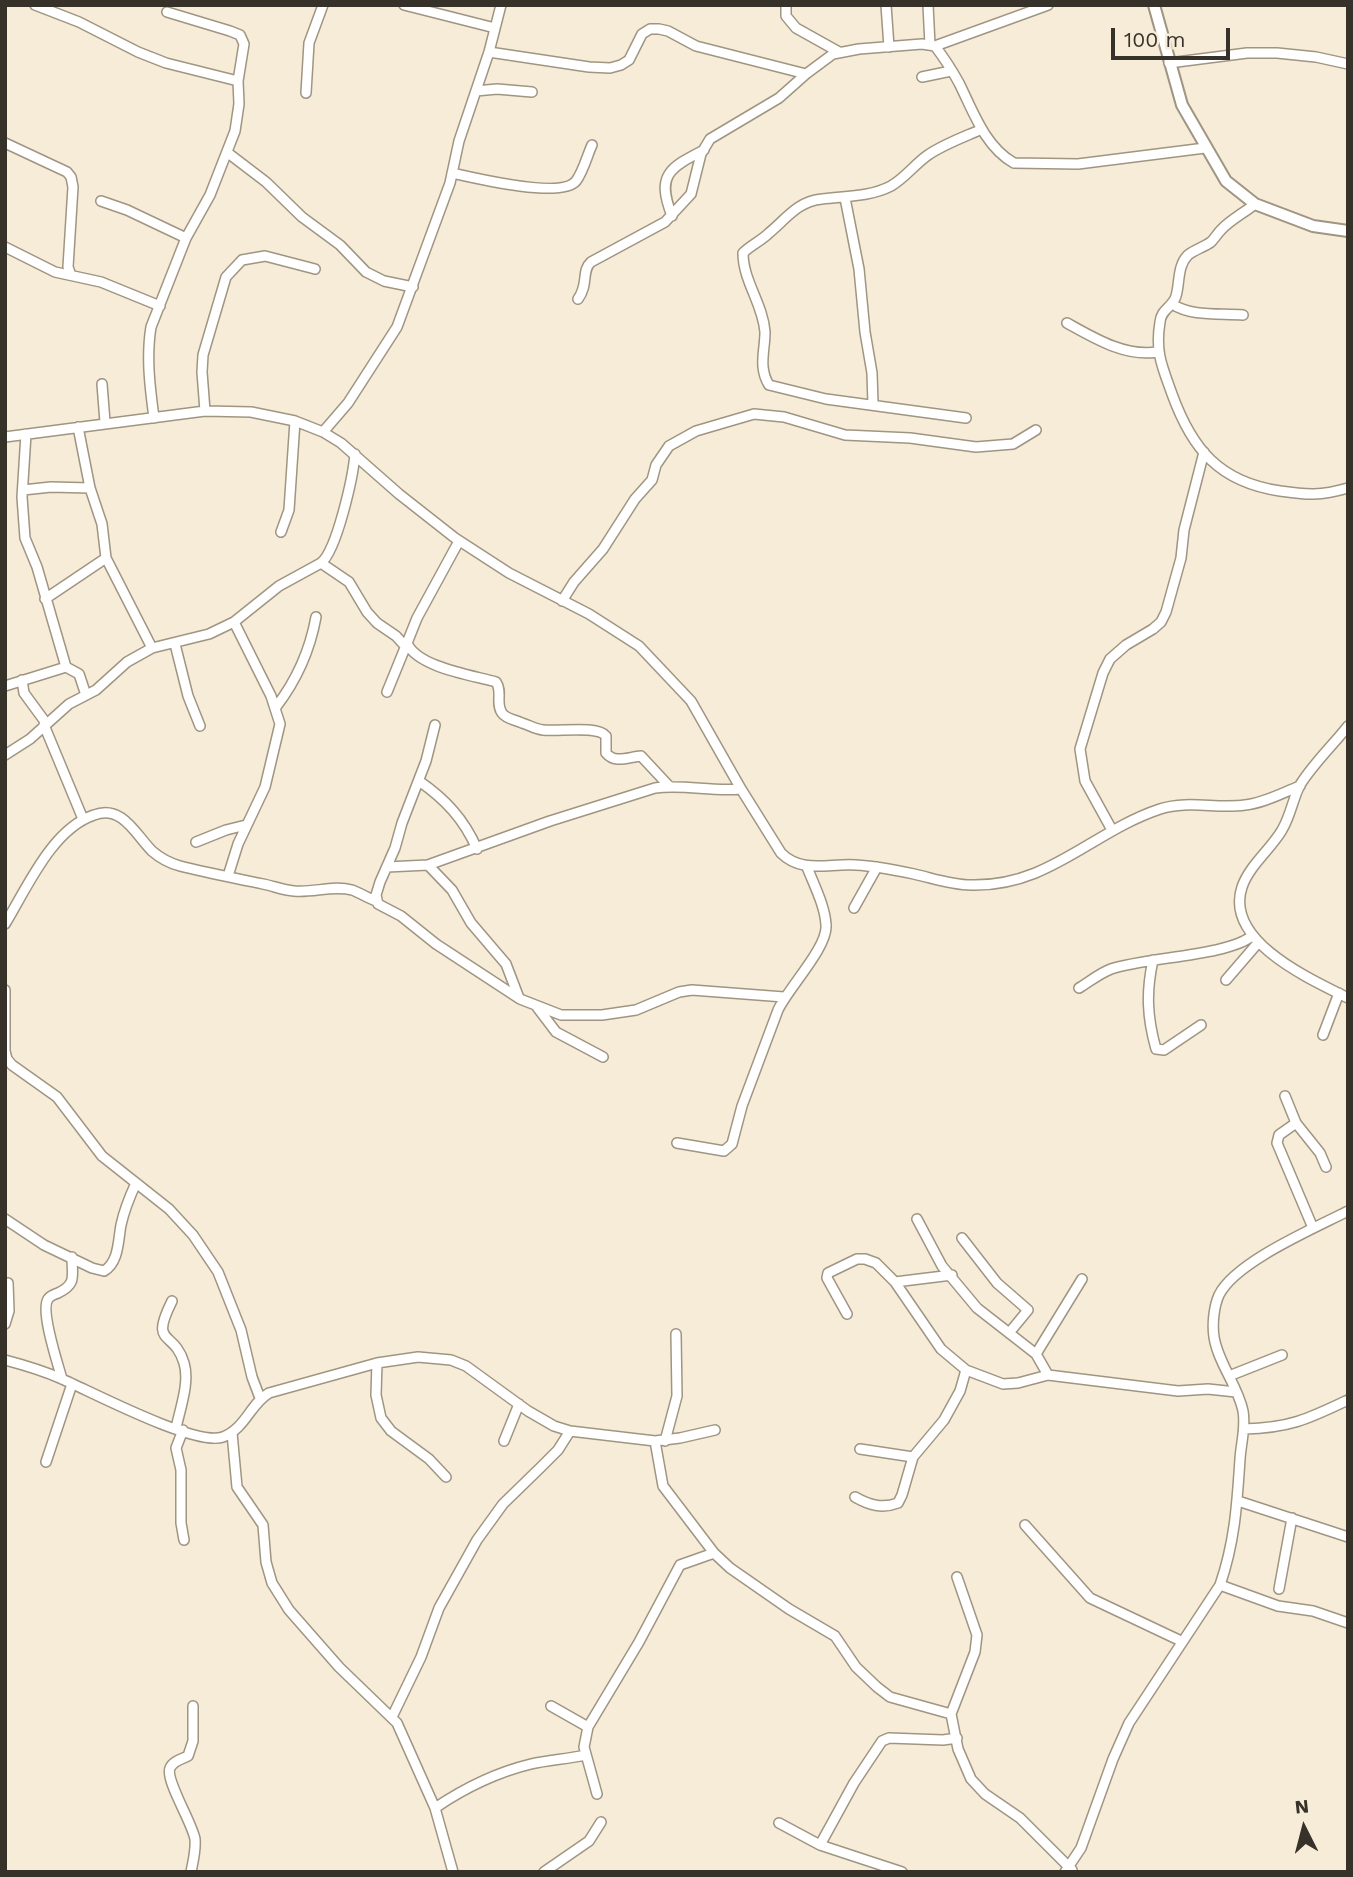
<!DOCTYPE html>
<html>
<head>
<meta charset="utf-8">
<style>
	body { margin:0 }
	#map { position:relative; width:1353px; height:1877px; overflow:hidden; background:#f7ecd7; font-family:"Work Sans",sans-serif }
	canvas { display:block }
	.frame { position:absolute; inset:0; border:7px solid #36322a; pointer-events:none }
	.north { position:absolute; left:1269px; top:1793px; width:70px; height:70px; -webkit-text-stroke:5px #f7ecd7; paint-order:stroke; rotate:354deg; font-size:19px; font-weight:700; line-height:28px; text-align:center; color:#36322a }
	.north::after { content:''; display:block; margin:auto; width:24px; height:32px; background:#36322a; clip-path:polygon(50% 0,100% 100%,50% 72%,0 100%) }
	.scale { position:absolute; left:1111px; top:28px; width:119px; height:32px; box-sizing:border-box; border:4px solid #36322a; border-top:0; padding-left:9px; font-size:21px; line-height:24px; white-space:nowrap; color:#36322a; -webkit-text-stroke:5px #f7ecd7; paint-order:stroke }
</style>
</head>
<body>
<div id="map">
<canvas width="1353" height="1877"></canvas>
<div class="frame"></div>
<div class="north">N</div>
<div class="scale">100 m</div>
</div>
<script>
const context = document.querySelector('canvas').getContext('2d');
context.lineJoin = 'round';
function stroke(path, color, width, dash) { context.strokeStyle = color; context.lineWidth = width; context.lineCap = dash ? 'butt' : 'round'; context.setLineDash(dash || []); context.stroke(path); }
const minor = new Path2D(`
	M35,5L79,22L138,52L166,63L238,81
	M404,5L495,28
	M786,5V16L796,28L839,52
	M886,5L889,47
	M928,5L930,45
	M935,46L1048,5
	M489,52L589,67L610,68L621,65L629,60L642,34L650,29H659L668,31L696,46L806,74
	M1169,63L1247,53H1277L1316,57L1348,64
	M922,77L951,71
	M476,91L497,89L532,92
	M306,93L309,43L323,5
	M5,143L67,172L71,177L73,187L68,267L71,275
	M228,153L266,182L302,217L340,245L366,272L384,281L413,287
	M452,173C474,178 562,199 576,181C583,172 587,156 592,145
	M845,198L859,269L865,332L872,373L873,404
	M101,201L127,210L186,238
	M1255,204C1244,213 1230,220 1221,230C1217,234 1215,238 1211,242C1204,247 1194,250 1188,255C1177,266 1180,283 1176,296C1173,307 1161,309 1160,322C1155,352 1162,366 1172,394C1192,449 1219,482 1280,491C1308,495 1320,496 1348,488
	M672,216C656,175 669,168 704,150
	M5,247L55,272L101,282L160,306
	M578,299C589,284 581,271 591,262L665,222L691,194L701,154L710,139L779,98L806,74L833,54L859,49L922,44L935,46C944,58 952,70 959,83C973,111 985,147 1014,163L1078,164L1205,148
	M1172,304C1192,317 1220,313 1243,315
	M1067,323C1094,338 1125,357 1157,352
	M102,384L105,422
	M205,411L202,372L203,355L226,277L242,260L265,256L315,269
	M154,418C150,388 146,357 151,327L186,238L210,195L235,131L239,104L238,81L244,44L240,35L230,31L167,12
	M966,418L826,399L769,385C758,367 765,351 765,332C763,304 743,281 743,253C751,245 761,241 769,233C786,219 798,201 822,199C845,196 870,197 891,186C905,178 915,164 928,155C944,144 964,137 982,129
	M78,427L90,488L102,524L106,558L152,648
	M323,432L348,403L397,327L450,183L459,141L489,52L501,5
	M26,434L22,497L25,538L37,567L66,667L79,674L86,695
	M5,437L205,411L251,412L295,421L323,432L341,443L399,494L455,538L509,573L589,614L639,646L691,701L741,789L781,853C802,874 829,863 856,865C875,866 895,870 914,874C932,878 951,885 971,885C1049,887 1091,832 1160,809C1188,800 1217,809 1245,805C1264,803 1282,793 1300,786
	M23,490L51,487L90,488
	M281,532L289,510L295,421
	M459,541L417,618L407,643C417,667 471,675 496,682C503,692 495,703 502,713C506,719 516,720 522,723C529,725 535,729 543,730C559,732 597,725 606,736V753C615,764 628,757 641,756L669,786
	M321,563L349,582L367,612L377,623L396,636L406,647
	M45,599L106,558
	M562,601L574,582L603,549L635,499L652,480L656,465L669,446L696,431L754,414L784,417L845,435L910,438L976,447L1013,444L1036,430
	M175,644L188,696L200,726
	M22,680L24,693L46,723
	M5,686L66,667
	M387,692L407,643
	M276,707C296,681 310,650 316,617
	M44,725L83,819
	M435,725L426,761L402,823L395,848L380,882L376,895L378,904L401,916L436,944L520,999L561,1015H602L636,1010L679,992L692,990L784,997
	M1348,726C1333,745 1313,764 1300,785C1293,798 1291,815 1282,830C1271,849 1249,866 1242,887C1224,941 1310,979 1348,998
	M5,755L30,739L69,704L96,690L127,662L152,648L209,634L234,622L279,586L321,563C337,550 353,477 355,454
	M419,781C445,799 464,819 477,849
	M1112,830L1085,781L1080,749L1103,673L1110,659L1126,645L1153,629L1161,622L1166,612L1181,558L1184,530L1204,452
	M196,842L226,830L246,825
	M428,865L452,890L471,923L506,964L519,998
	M387,867L428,865L550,821L655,788C684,784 712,792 741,789
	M228,876L238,844L265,787L280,724L271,696L234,622
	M854,908L877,867
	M5,924C27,888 52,829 94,815C122,804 136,835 152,851C160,858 169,863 180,866C207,873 235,878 263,884C273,886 283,890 294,891C313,893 333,885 352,890C360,893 368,898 376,901
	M1153,960C1146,992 1147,1017 1156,1049L1164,1050L1201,1025
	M1226,980L1257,944
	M1079,988C1089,982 1100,973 1111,969C1147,957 1227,956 1252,936
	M5,990V1050
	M537,1007L556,1032L603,1057
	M1323,1035L1339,993
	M5,1051L7,1059L12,1065L57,1097L102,1156L169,1209L193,1235L218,1272L241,1330L252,1377L260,1398
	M1285,1096L1296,1123L1320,1153L1326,1167
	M1296,1123L1279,1135L1277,1143L1313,1228
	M677,1143L724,1151L732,1144L742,1106L778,1010C789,987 828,947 826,925C825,906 814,885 807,867
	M5,1219L44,1245L92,1268L104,1271C119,1262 118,1241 121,1225C124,1211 130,1196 136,1183
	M917,1219L942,1266L977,1308L1036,1354L1048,1375
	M962,1238L997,1283L1028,1310L1009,1333
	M895,1282L952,1275
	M172,1301C149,1347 174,1329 184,1363C190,1382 180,1409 176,1428
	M847,1314L827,1278L828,1273L857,1259H865L876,1263L895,1282L941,1349L966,1370L1003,1384L1018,1383L1048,1375L1178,1391L1208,1389L1236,1392
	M5,1324L9,1311L8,1283
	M1036,1354L1082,1279
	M5,1360C24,1365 44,1371 62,1379C92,1392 196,1447 223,1437C246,1428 250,1404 269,1393L377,1363L418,1357L451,1360L466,1366L528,1411L554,1426L570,1431L655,1441L680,1438L715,1430
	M377,1363L376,1395L381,1418L391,1431L429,1459L446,1477
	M1229,1376L1282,1355
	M62,1379C58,1364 40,1311 48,1299C50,1296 55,1294 58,1293C77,1284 72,1276 72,1257
	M1244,1429C1290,1428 1308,1419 1348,1400
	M183,1430L176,1448L181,1470V1523L184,1540
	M232,1433L237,1487L263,1525L266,1562L272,1583L289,1610L339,1667L397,1723L435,1808L453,1872
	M504,1441L519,1404
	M655,1441L663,1486L714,1553L730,1568L789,1609L835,1636L856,1667L877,1687L890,1697L951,1714L958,1749L971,1779L985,1794L1020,1818L1072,1870
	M665,1441L677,1396L676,1334
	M860,1449L913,1457
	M46,1462L72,1384
	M855,1497C869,1505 882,1509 898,1503L902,1495L913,1457L944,1420L960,1391L966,1370
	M1238,1501L1348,1537
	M1025,1525L1090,1598L1181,1641
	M1220,1585L1278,1606L1313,1611L1348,1623
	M1279,1589L1292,1518
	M551,1706L588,1727
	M951,1714L975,1652L977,1635L957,1577
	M392,1717L421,1657L439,1608L477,1540L503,1504L541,1467L558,1450L570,1431
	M597,1794L584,1747L588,1727L639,1642L680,1565L714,1553
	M435,1808C463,1789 498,1772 531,1764C549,1760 567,1759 586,1755
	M779,1823L820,1845L902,1872
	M820,1845L854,1783L882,1741L889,1738L943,1740L957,1738
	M191,1872C193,1861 196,1851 195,1839C192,1822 165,1780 170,1768C173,1761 182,1759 188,1756L193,1741V1706
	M544,1872L589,1841L601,1822
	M1065,1872L1081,1848L1113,1759L1129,1723L1220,1585C1235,1541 1237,1504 1240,1459C1241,1443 1246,1427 1243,1411C1238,1386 1218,1363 1214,1337C1212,1324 1214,1306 1219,1295C1235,1262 1315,1228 1348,1211`);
const tertiary = new Path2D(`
	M1154,5L1182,105L1226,181L1255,204L1313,226L1348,231`);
stroke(minor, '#9f9582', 12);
stroke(tertiary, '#9f9582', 14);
stroke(minor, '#fff', 9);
stroke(tertiary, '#fff', 10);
</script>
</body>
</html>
